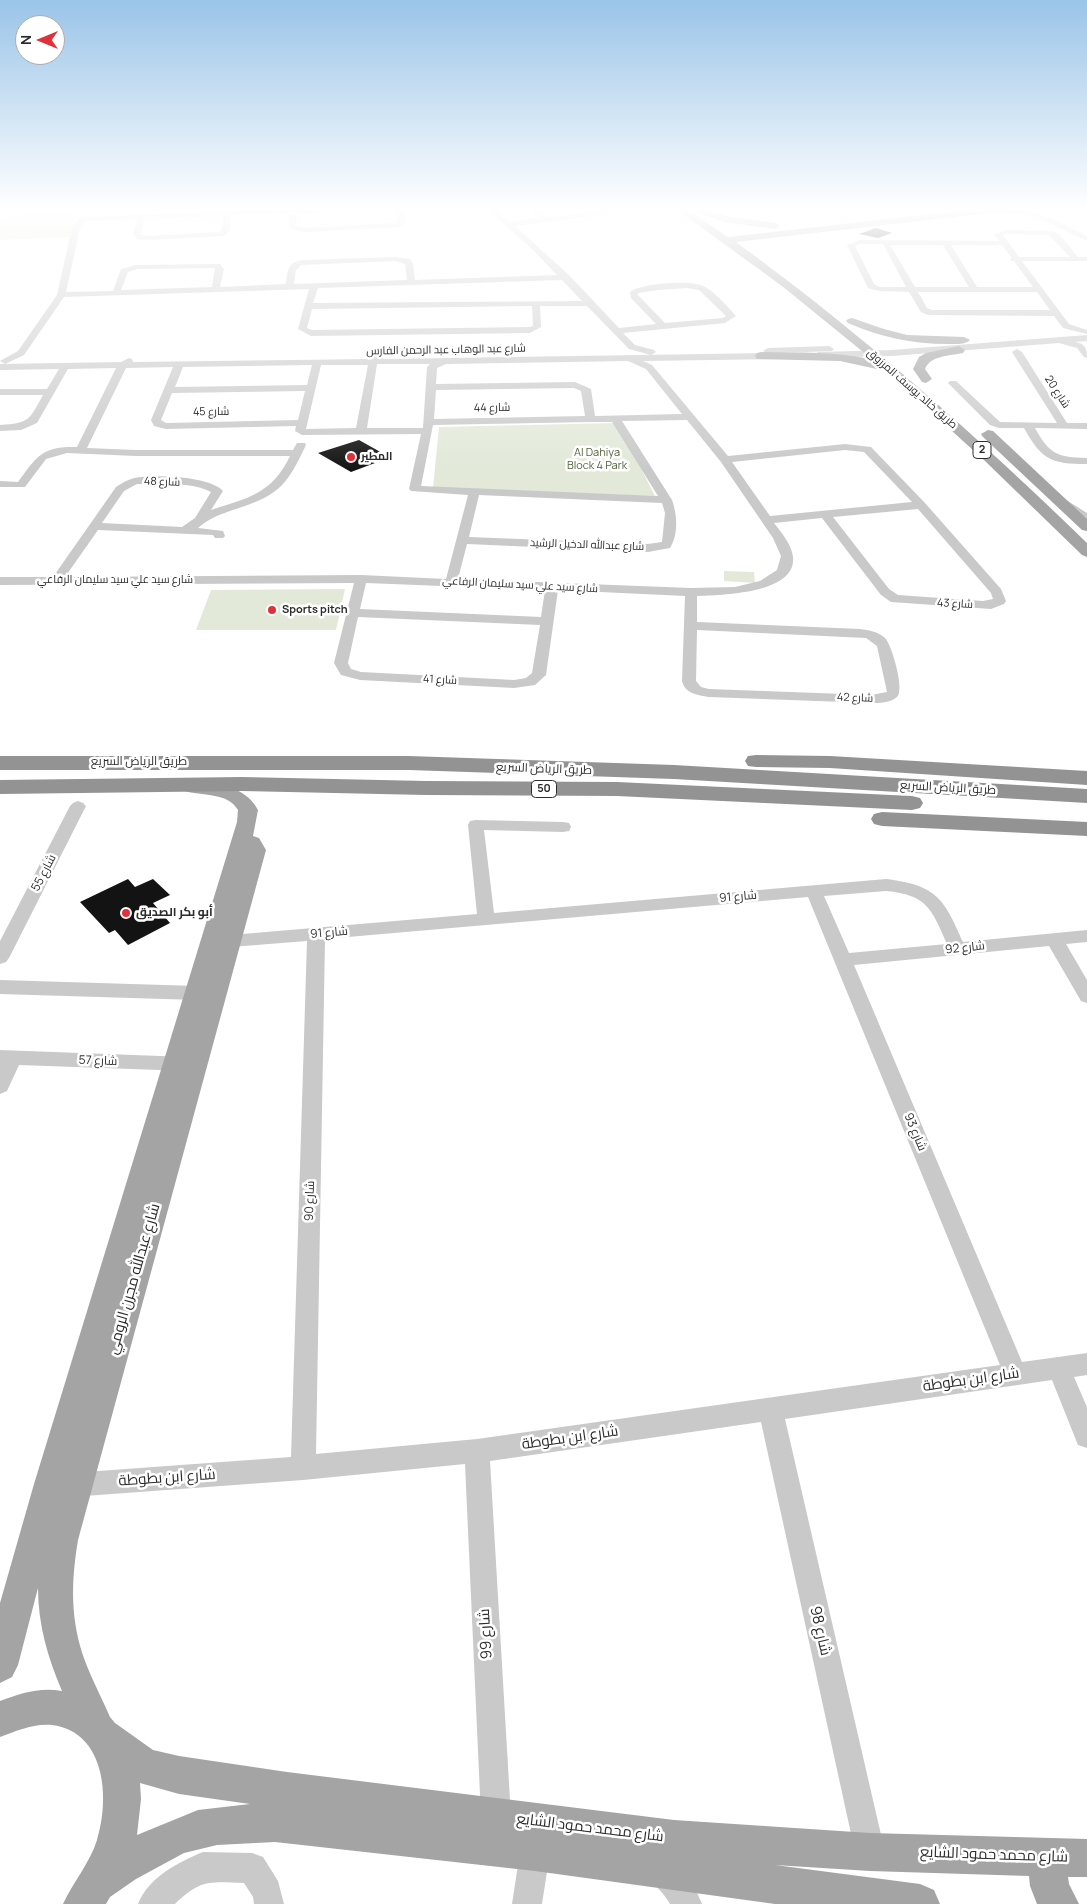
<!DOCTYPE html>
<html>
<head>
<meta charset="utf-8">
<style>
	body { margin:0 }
	#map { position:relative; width:1087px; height:1904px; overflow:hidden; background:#fff; font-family:Manrope,sans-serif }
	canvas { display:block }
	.north { position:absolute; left:15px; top:15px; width:50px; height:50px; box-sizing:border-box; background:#fff; border:1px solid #ababab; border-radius:50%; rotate:270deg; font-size:14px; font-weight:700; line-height:20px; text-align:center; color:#2c2c2c }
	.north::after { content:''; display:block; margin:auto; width:18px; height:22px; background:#e0303c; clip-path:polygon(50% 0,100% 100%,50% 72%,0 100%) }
</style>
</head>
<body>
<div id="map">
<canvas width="1087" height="1904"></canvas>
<div class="north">N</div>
</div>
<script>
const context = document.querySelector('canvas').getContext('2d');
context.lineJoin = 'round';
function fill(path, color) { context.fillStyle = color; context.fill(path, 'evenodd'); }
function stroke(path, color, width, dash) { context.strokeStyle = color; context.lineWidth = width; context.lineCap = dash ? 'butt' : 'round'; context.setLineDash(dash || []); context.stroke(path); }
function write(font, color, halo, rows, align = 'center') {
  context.font = font + ' Manrope,Cairo,sans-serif'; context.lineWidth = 5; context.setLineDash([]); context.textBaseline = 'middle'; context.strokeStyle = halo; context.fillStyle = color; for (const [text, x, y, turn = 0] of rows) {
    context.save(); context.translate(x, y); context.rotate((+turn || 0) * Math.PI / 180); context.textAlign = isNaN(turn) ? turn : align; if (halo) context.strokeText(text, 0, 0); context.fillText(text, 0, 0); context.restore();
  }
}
const green = new Path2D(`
	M73,209L76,223L69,237L0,240V218Z
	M618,423L655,496L433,488L439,427Z
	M724,571L754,572L755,583L724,581Z
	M345,589L336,630H196L211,590Z`);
const building = new Path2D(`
	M876,228L892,233L878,238L859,234Z
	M359,440L384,454L369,461L375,463L351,472L318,453Z
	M128,879L135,887L153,879L170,895L153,903L170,923L128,945L115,930L109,933L80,902Z`);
const minor = new Path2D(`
	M366,206H415L403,208L405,223L399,227L306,232L290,229L288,213L231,215L230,230L224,236L147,240L137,239L133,234L137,219L86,221L80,228L66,292L113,291L121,269L136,265L220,264L224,269L220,287L286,284C287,271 288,262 303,260L395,257L410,259L413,264L415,280L557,275L531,248L483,206H491L510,222L540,218L526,206H533L548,217L600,211L593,206H601L609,211L606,215L515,226L569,275L619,328L656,324L631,298L630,292C641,283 693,279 705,287C716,293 728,307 736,316L725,323L623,333L635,345L654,350L656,352L651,355L629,349L587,306H540L541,327L530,333L311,336L298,329L309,289L64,297L24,355L5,364L0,361L18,351L57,295L72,227L81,217ZM396,209L397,223L306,228L297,226L296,213ZM223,216L222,229L219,232L147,236L141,234L144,219ZM395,261L405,264L407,280L294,284L296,270L301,265ZM215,268L212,287L121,290L128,272L137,269ZM562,280L582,301L313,303L318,288ZM687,288L699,290L726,316L723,318L665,323L638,295V293L658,290ZM532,306L533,326L529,327L312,330L307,328L312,309Z
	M1005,208C1036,210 1060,222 1087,236V241L1049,223L1029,215L991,213L987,211L991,209Z
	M1006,230L1054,231L1060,235L1078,257H1087V261H1022L1069,324L1087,330V334L1063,328L1054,316L928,315L921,312L909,292L879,291L868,288L847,245L859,240L999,241L994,234ZM1006,234L1049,235L1070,257H1019L1003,235ZM860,244H883L906,287H880L874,284L855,246ZM890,245H943L969,287H915ZM951,245H1002L1011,257V261H1014L1033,287H977ZM918,292H1037L1050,310H932L927,308Z
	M1087,335V341L1075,342C1085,344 1087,347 1087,358L1084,357L1077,348L1059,343L892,356L818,358L813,355L818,352L892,350Z
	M829,346L834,349L832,351L780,353L785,356L780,359L643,361L652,365L728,456L845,444L871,447L925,503L1001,589L1006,601L1004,604L991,609L891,602L881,595L822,518L774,523C781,532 792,545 793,557C797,594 720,595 697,596V622L860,629C869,630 879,632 885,638C892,645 905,691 897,697C890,703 880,703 871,703L709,697C698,695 685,694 682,681L685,596L558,590L546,675L535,685L514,688L360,680L341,675L334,663L354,583L0,585V577H53L116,487C122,483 127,480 134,478C153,474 210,476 223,491L211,510C248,498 272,494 290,456H136L67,453L46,459L25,487H0V481L18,482C37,456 42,446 77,447L116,368L68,369L37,423L21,430L0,431V425C30,423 29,420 43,395H0V389H47L59,369L0,370V364L121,362L129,358L132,359L133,362L372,359L373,354L376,353L384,359L767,353L763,351L768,348ZM628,361L646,369L682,414L595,416L591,389L575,382L436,384L437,368L446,364ZM377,364H430L427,367L423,428H367ZM312,365L307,385L175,387L183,367ZM321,365H368L356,428L306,429ZM173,367L151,420L154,426L166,429L296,426L295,431L302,435L421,434L409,489L411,491L468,495L446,579L361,575L65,577L98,530L213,535L215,538H223L225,536L223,531L198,528C210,517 224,513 239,508C280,495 288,483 306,445L305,443H297L293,450H136L87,448L126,368ZM574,388L581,391L585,416L434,419L436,390ZM305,391L298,420L166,423L161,420L172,393ZM687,420L721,462L773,538L781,556L777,570L760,581L735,587L691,588L458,579L467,544L648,552L670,548C679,534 677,514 672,500L622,421ZM590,422H612L658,496L421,486L433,425ZM845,450L864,452L912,502L770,516L732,462ZM137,484C157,483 194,482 211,492L195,518L182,527L102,523L124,491ZM479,495L662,503L665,513L662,542L648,544L469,537ZM918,509L991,593L993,599L983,601L898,595L889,589L833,517ZM366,583L545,590L541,617L360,609ZM358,617L540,625L532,673L526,678L514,680L361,672L351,669L348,663ZM697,630L866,638L877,646L887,692L871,695L709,689L701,687L696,681Z
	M1017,349L1022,352L1067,423H1087V429L1035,428C1050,455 1057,457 1087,458V464C1051,464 1042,460 1024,428H999L990,425L948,383L950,381H956L1000,422L1057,423L1012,352Z
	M1063,498L1087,513V521L1059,503L1057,501L1059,499Z
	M78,801L83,803L86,806L9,958L6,962L0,964V941L70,806L73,803Z
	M476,820L563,822L569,823L571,827L569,831L563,832L484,830L494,913L886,879C936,885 944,898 963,942L1087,930V942L1066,944L1087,980V1003L1081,1001L1049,946L854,965L1022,1362L1087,1353V1375L1074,1377L1087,1407V1448L1078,1445L1052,1380L785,1419L885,1852L881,1863L870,1867L859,1863L855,1852L761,1422L490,1461L511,1817L506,1827L496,1832L486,1827L481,1817L465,1464L303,1480L71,1497L62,1494L59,1485L62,1476L71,1473L291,1457L307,941L231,947L225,945L222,941L225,937L231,935L477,914L468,825L470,821ZM886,891C927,895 931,908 947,944L849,953L824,896ZM808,897L1000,1365L477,1439L316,1454L325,939Z
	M0,980L197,986L203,988L206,993L203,998L197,1000L0,994Z
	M0,1050L187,1057L194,1059L197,1064L194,1069L187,1071L19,1065L7,1091L0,1094Z
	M535,1837L546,1841L550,1852L542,1904H512L520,1852L524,1841Z
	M203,1852L252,1853L263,1857L278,1881L284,1904H254L253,1897L244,1883C209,1882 201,1879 175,1904H138C149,1877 177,1863 203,1852Z
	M663,1858C684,1867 694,1884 702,1904H670C664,1892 653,1886 648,1873L652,1862Z`);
const major = new Path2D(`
	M672,206H682L728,237L1002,206H1027L1023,209L736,242C861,333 976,435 1087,543V557L1082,555L985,461L886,371L840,361L757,359L755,356L757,353L761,352C799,353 836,351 873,360L782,286Z
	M701,208L726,216L775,223L780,226L775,229L724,222L698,213V209Z
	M852,318L884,329L907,335L964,337L970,340C965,345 955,344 948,344C912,344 880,337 848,323L846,321L848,319Z
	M959,346L965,350L963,353C949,356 931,355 925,369L932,379L926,383L922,382L913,369L919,357L926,353Z
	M988,430L993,431L1087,519V531L1082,530L983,437L981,434Z
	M191,781C216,783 246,786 258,810L253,836L259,838L266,850L78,1540C71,1582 70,1620 85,1661C92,1680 102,1698 110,1717L115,1723L153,1750L179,1756L287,1772L674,1820L870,1833L1087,1839V1877H1068L1069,1884L1079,1904H1037L1030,1886L1029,1876L870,1871L775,1865L920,1884L934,1890L940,1904H775L535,1871L275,1842L217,1845L184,1853L136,1879L110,1897L106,1904H63C73,1882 90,1863 97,1840C110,1799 106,1732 52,1725C34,1723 16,1731 0,1737V1701C21,1693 40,1687 62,1691C48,1658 38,1625 38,1588L18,1665L12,1677L0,1683V1603L34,1484L237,822L238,810C228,792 201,796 184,791L181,787L184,783ZM140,1783L179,1794L250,1804L198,1810L137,1835L141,1799Z`);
const highway = new Path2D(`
	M756,755L830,756L1087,771V785L830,768L756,767L748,766L745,761L748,756Z
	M0,756H409L674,765L1087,789V803L674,779L409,770H0Z
	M242,777L426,781L617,782L912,796L920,798L923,803L920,808L912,810L617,796L426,795L242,791L0,794V780Z
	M882,812L1087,822V836L882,826L874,824L871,819L874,814Z`);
const markers = [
	[351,457,5,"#e0303c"],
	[272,610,5,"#e0303c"],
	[126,913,5,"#e0303c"]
];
const farStreetnames = [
	["شارع عبد الوهاب عبد الرحمن الفارس",446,350,-1],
	["طريق خالد يوسف المرزوق",912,389,41],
	["شارع 20",1057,392,57],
	["شارع 44",492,408,-1],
	["شارع 45",211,412,-1],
	["شارع 48",162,482,2],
	["شارع عبدالله الدخيل الرشيد",587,545,2],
	["شارع سيد علي سيد سليمان الرفاعي",115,580],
	["شارع سيد علي سيد سليمان الرفاعي",520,585,3],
	["شارع 43",955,604,3],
	["شارع 41",440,680,3],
	["شارع 42",855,698,2]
];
const shields = [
	[982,450,18],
	[544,789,25]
];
const shieldNames = [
	["2",982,450],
	["50",544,789]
];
const farParknames = [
	["Al Dahiya",597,453],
	["Block 4 Park",597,466]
];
const farPoinames = [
	["المطير",361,457],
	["Sports pitch",282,610]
];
const streetNames = [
	["طريق الرياض السريع",139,762],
	["طريق الرياض السريع",544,769,2],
	["طريق الرياض السريع",948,788,3],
	["شارع 55",44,873,-63],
	["شارع 91",738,897,-5],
	["شارع 91",329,933,-5],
	["شارع 92",965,948,-6],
	["شارع 57",98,1061,2],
	["شارع 93",915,1132,67],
	["شارع 90",310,1201,-88]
];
const poiNames = [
	["أبو بكر الصديق",136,913]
];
const nearStreetnames = [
	["شارع عبدالله مجرن الرومي",134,1279,-74],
	["شارع ابن بطوطة",971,1380,-8],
	["شارع ابن بطوطة",570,1438,-8],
	["شارع ابن بطوطة",167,1478,-4],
	["شارع 98",820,1631,77],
	["شارع 99",486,1634,-93],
	["شارع محمد حمود الشايع",590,1828,7],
	["شارع محمد حمود الشايع",994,1855,2]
];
fill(green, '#e2e9d9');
fill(building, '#131313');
fill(minor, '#c9c9c9');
fill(major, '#a4a4a4');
fill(highway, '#939393');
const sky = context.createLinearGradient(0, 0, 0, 472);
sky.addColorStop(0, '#9ac4e8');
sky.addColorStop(0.44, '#fff');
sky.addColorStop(1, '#ffffff00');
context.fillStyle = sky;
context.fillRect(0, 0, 1087, 472);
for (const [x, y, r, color] of markers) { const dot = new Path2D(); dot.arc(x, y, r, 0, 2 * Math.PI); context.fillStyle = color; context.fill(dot); stroke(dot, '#fff', 2); }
write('11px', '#2c2c2c', '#fff', farStreetnames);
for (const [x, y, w] of shields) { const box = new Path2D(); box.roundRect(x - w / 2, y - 8.5, w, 17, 4); context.fillStyle = '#fff'; context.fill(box); stroke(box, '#2c2c2c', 1); }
write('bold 11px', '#2c2c2c', null, shieldNames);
write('11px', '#4e653b', '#fff', farParknames);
write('bold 11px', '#2c2c2c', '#fff', farPoinames, 'left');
write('12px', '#2c2c2c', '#fff', streetNames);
write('bold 12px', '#2c2c2c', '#fff', poiNames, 'left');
write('15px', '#2c2c2c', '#fff', nearStreetnames);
</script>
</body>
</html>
